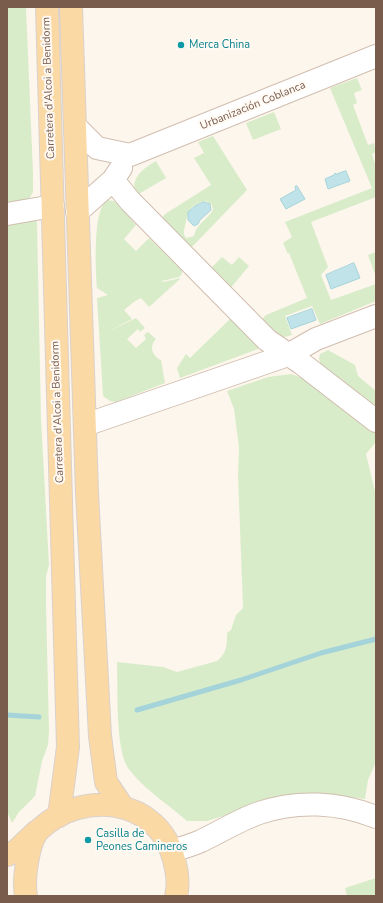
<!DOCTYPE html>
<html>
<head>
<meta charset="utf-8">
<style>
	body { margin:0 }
	#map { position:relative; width:383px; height:903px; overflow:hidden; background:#fdf6ec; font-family:"Nunito Sans",sans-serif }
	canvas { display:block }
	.frame { position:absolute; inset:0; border:8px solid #7a5c4d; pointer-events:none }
</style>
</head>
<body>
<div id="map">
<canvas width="383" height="903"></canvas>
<div class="frame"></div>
</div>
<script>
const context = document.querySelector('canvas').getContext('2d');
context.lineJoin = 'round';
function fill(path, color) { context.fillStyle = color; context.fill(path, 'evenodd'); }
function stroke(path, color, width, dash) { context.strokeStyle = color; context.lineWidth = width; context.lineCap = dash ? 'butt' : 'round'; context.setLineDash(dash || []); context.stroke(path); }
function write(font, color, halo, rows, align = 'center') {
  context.font = font + ' "Nunito Sans",sans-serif'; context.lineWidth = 4; context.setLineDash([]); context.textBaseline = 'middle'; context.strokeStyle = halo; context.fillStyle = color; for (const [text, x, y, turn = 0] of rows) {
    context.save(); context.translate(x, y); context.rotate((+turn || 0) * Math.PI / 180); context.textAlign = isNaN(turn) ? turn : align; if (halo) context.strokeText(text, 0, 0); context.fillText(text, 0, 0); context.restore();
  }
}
const green = new Path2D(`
	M7,7H26L33,173V192L28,201L7,206Z
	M357,78L362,90L354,93L357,103L353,105L368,145L374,143L376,152L372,154L376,167V197L311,222L328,267L321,275L331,300L376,284V301L320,324L312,306L285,316L292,335C275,341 272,332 261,321L266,315L307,298L289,253L288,254L283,243L292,237L285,222L372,188L330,88Z
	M274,112L281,129L253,140L246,123Z
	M213,136L247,190L189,250L159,222L165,214L211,185L194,158L204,153L198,142ZM206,201L212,205L213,210C207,220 196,224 194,236L186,238C183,234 184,231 185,226C189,210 188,206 206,201Z
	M156,161L166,178L137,195C128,179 144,168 156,161Z
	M108,200L117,202L136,225L124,239L136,251L149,238L182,270V274L179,277L162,281L163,282L181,278L149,307L141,298L135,301L124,310L132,319L105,333L136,318L145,328L140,332L138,329L127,339L136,348L146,339L144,335L148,332L156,339C149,346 152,356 161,360L165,383L116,402L110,401L103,396L97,298L108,295L97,288C96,271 92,207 108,200Z
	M35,218L37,223L41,419L49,565L46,576V604L49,732L48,745L42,761L35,796L19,812L12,823L7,811V220Z
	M376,252V277L368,255Z
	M222,257L232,265L239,257L249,266L229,290L209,270Z
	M231,318L258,346V349L180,378L177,368L186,354L190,358Z
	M328,350L355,365L358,376L376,391V410L320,363L319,358L320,354Z
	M291,374L316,383L376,427V442L366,454L376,496V762L368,780L365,799L326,794L230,814L207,821H187C168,804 143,789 128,768C115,748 118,687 117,662L163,667L177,672L217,661C227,653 227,645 227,633L231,630L236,615L243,608L238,475L239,447L234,409L227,391L268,377Z
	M376,878V896H347L345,888Z`);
const water = new Path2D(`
	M346,171L350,181L328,189L325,179L334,175L335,173L336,174Z
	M297,186L305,199L286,209L280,199L296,190L295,187Z
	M204,202L210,204L211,210L200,220L198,224L194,226L188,220V212L195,206Z
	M354,263L360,278L331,289L326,275Z
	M312,309L316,320L291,329L287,318Z`);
const stream = new Path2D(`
	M137,710L241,680L321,653L376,639
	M7,715L39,717`);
const minor = new Path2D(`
	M75,126L97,148L130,155
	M130,155L376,56
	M113,180L130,201L267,340L301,363L376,421
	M77,212L113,180L121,168
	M7,214L53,206
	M85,425L288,355L316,339L376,316
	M172,851C182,848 192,845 201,841C220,832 239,820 259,813C297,800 339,802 376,817`);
const major = new Path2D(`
	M47,7L68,747L59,816
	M71,7L87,493L100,736L106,782L122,806
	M7,855L16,851L36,832
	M26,896C23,880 28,840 40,829C83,789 159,798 174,860C177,871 179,885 176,896`);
const markers = [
	[181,45,4,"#0f9aa8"],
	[88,840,4,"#0f9aa8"]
];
const cultureNames = [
	["Merca China",189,45],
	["Casilla de",96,834],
	["Peones Camineros",96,847]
];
const streetNames = [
	["Carretera d'Alcoi a Benidorm",49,88,-92],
	["Urbanización Coblanca",253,106,-22],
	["Carretera d'Alcoi a Benidorm",58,412,-92]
];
fill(green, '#d8ecc9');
fill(water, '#bfe3e8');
stroke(water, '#a5d3da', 1);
stroke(stream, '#a5d3da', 5);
stroke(minor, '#d1beb0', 24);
stroke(major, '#dad1cd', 24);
stroke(minor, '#fff', 22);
stroke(major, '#fbd9a5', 22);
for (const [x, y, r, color] of markers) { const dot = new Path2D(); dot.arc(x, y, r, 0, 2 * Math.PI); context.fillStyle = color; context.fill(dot); stroke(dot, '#fffaf3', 1.5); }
write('11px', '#0d838f', '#fffaf3', cultureNames, 'left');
write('11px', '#7a5c4d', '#fffaf3', streetNames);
</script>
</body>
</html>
